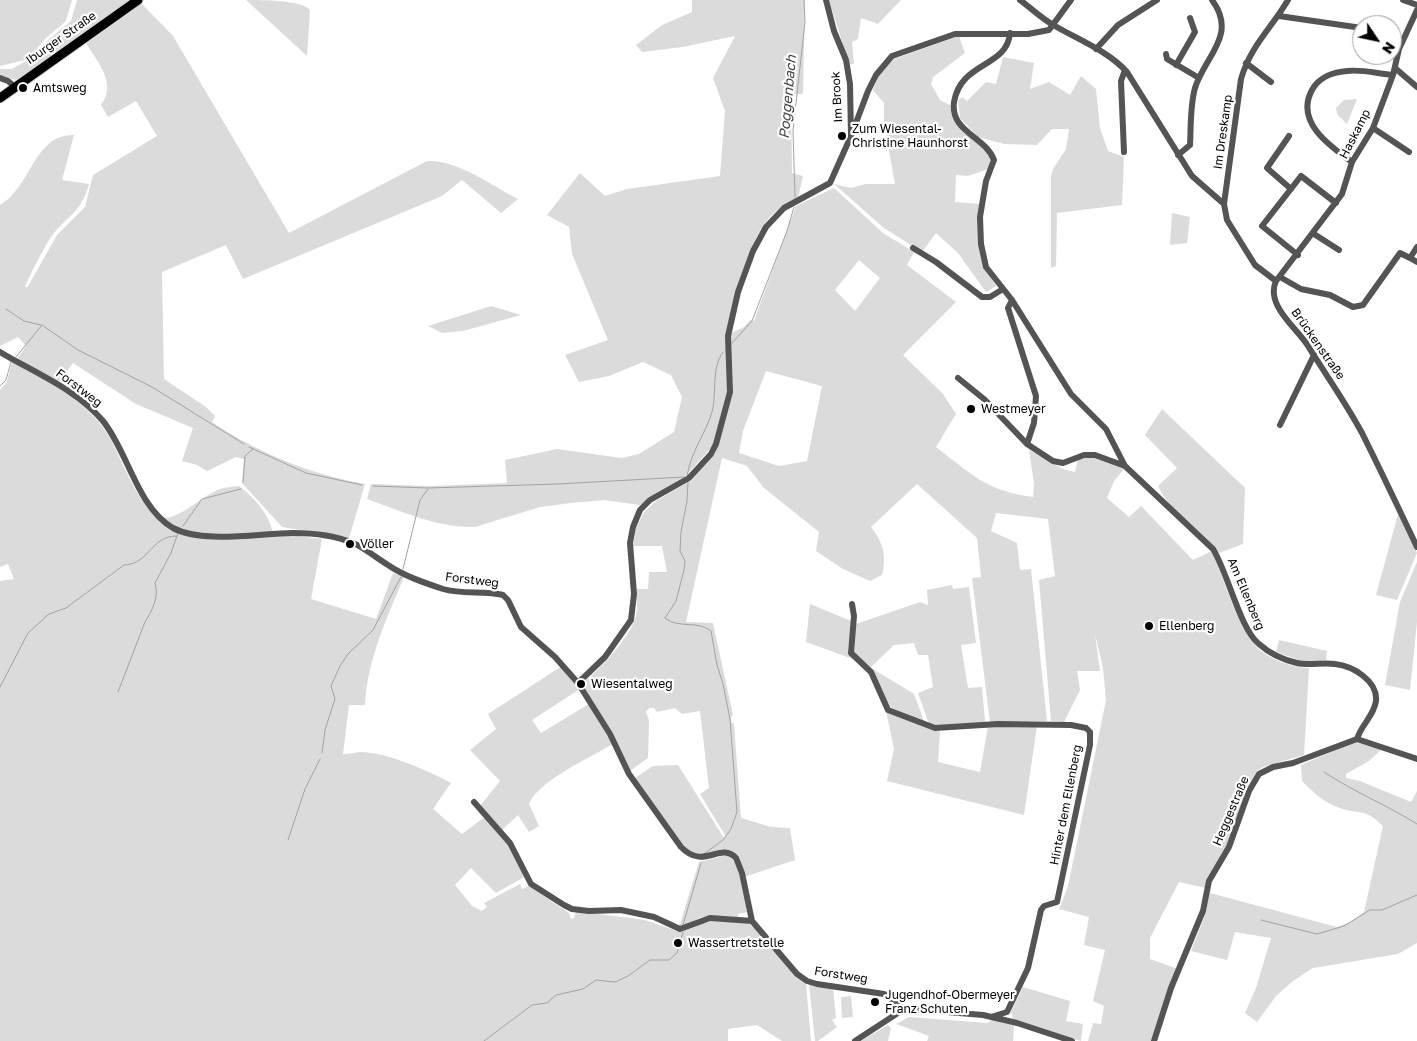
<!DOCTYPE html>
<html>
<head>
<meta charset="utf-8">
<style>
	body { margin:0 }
	#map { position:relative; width:1417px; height:1041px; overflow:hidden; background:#fff; font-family:"Golos Text",sans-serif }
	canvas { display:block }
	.north { position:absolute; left:1352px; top:15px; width:50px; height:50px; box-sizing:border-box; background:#fff; border:1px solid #999; border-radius:50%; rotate:124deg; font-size:14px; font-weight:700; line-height:20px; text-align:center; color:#000 }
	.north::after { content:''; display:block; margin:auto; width:18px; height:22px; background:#000; clip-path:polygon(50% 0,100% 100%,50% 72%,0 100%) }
</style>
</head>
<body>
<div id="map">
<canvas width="1417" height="1041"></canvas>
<div class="north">N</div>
</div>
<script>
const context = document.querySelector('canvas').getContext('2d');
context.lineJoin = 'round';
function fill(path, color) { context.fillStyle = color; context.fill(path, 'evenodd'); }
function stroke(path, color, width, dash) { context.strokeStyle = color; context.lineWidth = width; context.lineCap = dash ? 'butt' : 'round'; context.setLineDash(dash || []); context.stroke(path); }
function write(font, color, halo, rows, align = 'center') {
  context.font = font + ' "Golos Text",sans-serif'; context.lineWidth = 4.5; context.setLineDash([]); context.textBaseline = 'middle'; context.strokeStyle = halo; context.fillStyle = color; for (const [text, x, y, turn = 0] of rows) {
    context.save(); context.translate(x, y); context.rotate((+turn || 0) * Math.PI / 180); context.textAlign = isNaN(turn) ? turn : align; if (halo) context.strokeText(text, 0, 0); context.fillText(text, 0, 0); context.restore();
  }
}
const green = new Path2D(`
	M0,0H72L66,21L45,39L33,53L25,60L0,66Z
	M77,0H134L17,80L0,76V69H12L36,55L48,40L71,21Z
	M246,0C263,0 301,0 310,10L307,56Z
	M692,0H805L803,94H791L792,173L803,176L798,198C790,202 782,206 775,212C745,238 739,296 731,333L744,327L750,320L754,321L796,206L834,188L883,233L914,252L907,265L956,302L903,355L943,394L956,414L936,447C971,474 987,491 1033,497L1034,484L1029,450L1063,469L1075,472L1078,459L1095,457L1124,469L1114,481L1107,498L1129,517L1141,506L1193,560L1212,551C1224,579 1236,623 1256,646C1267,659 1293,668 1309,668L1304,755L1263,767L1257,771L1248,786L1233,833L1206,888L1179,882L1150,938V959L1178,969L1151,1041H1088L1093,1023L1101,1024L1104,1006L1093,1001L1105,950L1084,945L1089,917L1059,909L1068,886L1106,700L1103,668L1095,634L1100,671H1077L1080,690L1064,722L1051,721L1039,580L1055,576L1048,519L996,513L991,531L1017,543L1020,570L1031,569L1047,721L990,722L972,578L981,577L977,538L917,484L871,527C883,542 887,556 882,575L870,581L843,569L816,551L819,532L764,488L747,466L722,458L686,622L713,623L733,715L731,717V722L734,724L741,818L771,827L790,828L795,860L744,877L735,854L701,856L689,853L635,778L653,766L678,765L724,838L725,835L700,794L709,788L700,711L682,714L675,708L657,712L654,708H649L646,712L649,720L648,758L630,771L612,734L582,684C600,669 630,638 636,616C638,607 637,598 636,589H648L649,572H667L662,546H633L636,528L644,512L656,501L692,480L716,452L711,448L682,480L640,505L604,500L571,503L540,507L475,527C438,528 401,511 367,499L371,484L429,486L507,483L505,460L557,449L622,458L639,454L674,432L682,397L671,375L643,362L609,376L579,382L565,355L608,340L572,254L569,227L547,215L580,173L605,196L627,189L720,176L725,111L713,78L735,36L683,47L642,52L636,45L662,25L692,12ZM859,260L880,278L855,311L835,290ZM766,371L822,386L807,461L779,466L739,453L743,431Z
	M829,0H901L878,24L861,18L858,39L852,42L854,64H849Z
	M141,3L173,36L289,233L427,161C458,160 491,185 518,199L501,213L462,180L442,196L243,279L226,245L162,272L164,379L206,407L215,416L212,422C258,453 310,474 365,484L349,538L282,527L242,483L244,459L236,457L207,471L197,465L182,461L193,428L136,404L73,363L59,382L17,359L26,346L18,337L0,346V205C4,202 9,199 12,195C32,175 39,134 74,135L62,180L89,184C81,214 67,215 51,237C41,252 33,270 25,286L27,288L57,235L85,207L93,175L157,136L136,101L108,117L101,105C118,83 96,60 84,40Z
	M959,36L965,53L933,77L931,84L940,100L950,105L952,115L990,154L992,160L991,168L968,176L956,175L955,202L981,204L984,267L996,286L986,292L958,253L936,233L922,252L884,228L834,184L851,188L866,184H895L884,123V103L873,90L878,77L894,59Z
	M1003,57L1034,63L1030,89L1049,82L1070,95L1081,76L1096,89L1100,128L1108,151L1124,157L1122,205L1057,213L1056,266L1051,268V177L1053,169L1066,149L1069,129H1052L1037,145L1004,144L978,137L960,118L958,101L962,97L967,101L986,82L996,84Z
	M1357,99L1347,124L1337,114L1336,108L1344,100Z
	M1172,213L1190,217L1187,243L1170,245Z
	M491,306L521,315L463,331L442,333L428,326Z
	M12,362C47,381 89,401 110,438C120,455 142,516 163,518C180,519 205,494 220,489C226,487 233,487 239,486C254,497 272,517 273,536L290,535L322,539L311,599L376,619L393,573L404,577C387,618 367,660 365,705H349L343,754C350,754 356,752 363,752C388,753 429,771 451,783L433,809L462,834L486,816L509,843L524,877L496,893L471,868L455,885L472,906L482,911L487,907L484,903L520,884L522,889L529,886L569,913L571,919L574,918L576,911L645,920L680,932L703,923L715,921L748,923L754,927L771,946L795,977L806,984L811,1041H782L757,1025L728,1029V1041H0V581L14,579L8,564L0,567V390L7,382Z
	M1162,409L1245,488L1243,544L1219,553C1201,527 1171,515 1158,486L1177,468L1145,435Z
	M1398,514L1417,553L1397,600L1376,595Z
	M1417,562V622L1410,690L1385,685L1400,602Z
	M952,585L953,589L969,587L976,643L961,645L968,688L982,687L985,721L983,724L936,726L929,724L918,693L933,687L928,655H918L914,643L894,645L871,667L854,653L856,624L920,602L928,605L927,590Z
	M810,604L851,621L848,650L853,659L806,642Z
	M1279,640L1327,651L1326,660L1305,662L1276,652Z
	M562,666L580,689L532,720L541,733L589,704L613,744C591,757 538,781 529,804L539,826L529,832L518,815L502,830L480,806L500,781L470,750L496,729L488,714Z
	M873,669L914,694L924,721L894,709L889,705Z
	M886,711L935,731H940L938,762L980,772L988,726H1037L1024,815L887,781L894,749Z
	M1357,741L1382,749L1369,761L1346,774V778L1360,781L1411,802L1417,791V943L1398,954L1313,968L1293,981L1276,996L1257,1022L1245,1013L1256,988L1271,938L1235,932L1227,960L1191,951L1204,918L1210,893L1337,927L1350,922L1364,912L1383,826C1362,806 1360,816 1337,807C1323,802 1312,791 1302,781L1301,765Z
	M727,855C743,864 744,895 747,912L738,914V917H702L679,927L699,862Z
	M809,984L833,987L836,1018L832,1020L837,1027L818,1041H815Z
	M1023,987L1070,1001L1066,1021L1083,1024L1081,1041L1013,1019L1011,1012Z
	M851,996L853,1017L842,1018L841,997Z
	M909,1017L987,1023L992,1020L1014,1026L1013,1041H927L929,1036L896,1024Z
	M888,1025L891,1028L888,1041H861Z`);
const stream = new Path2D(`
	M795,197L793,130L805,22L804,0
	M6,309L24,321L41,325
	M732,343L752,321L787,231L794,207
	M16,357L42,325L78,350L152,387L244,444
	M0,386L6,380L11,362
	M249,447L306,473L362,485
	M687,476C691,451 705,435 712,412C717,393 711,368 723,352
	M243,482L245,456L253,449
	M688,482L687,501L681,532L680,551L685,561L684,570L676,601L665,618C678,629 698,620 711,631L717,665L723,684L730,719L737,812L731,829L723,840L704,854
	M373,486L428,488L558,484L684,477
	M183,526L202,499L241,489
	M403,569L420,500L428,489
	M0,687L28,633L49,614L66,608L124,565C150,564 150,536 177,536
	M118,692L145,622C153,609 159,597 155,583L171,553L178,533
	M322,753L325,730L335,699L331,686L340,666L348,654L373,630L401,577
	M1324,772C1354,792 1387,805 1417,824
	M288,840L305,789L320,759
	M1261,920L1317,934L1344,926L1370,910H1382L1417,895
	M683,925L701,863
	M484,1041L532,1005L547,1003L556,995L583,989L596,980L615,982L628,976L650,960H669L677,953L683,932`);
const minor = new Path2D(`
	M826,0L834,31L846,60L850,84L851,135
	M1020,0C1031,8 1042,19 1055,26C1079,40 1108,51 1127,72L1192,176L1224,204
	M1403,0L1417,5
	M1417,10L1399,49L1393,75L1373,128L1352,162L1342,194L1276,281C1265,305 1297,328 1308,346C1326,375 1346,403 1362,433C1381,471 1399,509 1417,547
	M1279,16L1362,28
	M1010,33C1007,68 961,61 954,102C950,132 985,136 994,160L986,181L980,217L981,244L986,267L1012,300L1071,394L1106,429L1125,466L1213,549C1228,573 1240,629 1259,644C1269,653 1284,660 1297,663C1309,666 1322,662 1335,664C1353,666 1378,681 1376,701C1374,716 1361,725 1357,739
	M1392,45L1399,49
	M1096,49L1118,25L1157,0
	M1166,54L1167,59L1199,78
	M1246,63L1271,82
	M1176,65L1195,32L1190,18
	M1395,68L1417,87
	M0,78L8,81L14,86
	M1373,128L1409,152
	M1289,136L1267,168L1291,189
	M1124,152L1121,81L1125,70
	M1178,155L1190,145C1191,126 1190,106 1195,88C1205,56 1238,35 1212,0
	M1352,162C1328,145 1295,121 1312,90C1319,77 1334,72 1347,71C1362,69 1379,74 1393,75
	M1314,234L1339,250
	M1417,247L1410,258L1417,262
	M913,248L936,262L982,297H990L1003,289
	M1298,255L1262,226L1301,176L1336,203
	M1280,277L1301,289L1330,295L1353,307L1363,305L1400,253L1410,258
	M1276,281L1255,265L1227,220L1224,204L1241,79C1251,45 1271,29 1288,0
	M1012,300L1008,308L1036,396L1034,423L1027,444
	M0,352C35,373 76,389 103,421C128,452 137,507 173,528C203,544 260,533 293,533C312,533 336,536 353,543C365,548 376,558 388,565C404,576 425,583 443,589C463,595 484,590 503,595L508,600L521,627L555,657L578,683L610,734L629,774L681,847C704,871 720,841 736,858L742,873L752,921L797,974L807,981L817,984L884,994L904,1009
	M958,378L984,399L1027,444L1053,461L1063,463L1084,455H1095L1125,466
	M1280,425L1314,355
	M852,604L854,616L851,653L871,672L888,710L935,728L998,724L1071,725L1086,728L1090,732V745L1057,902L1044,906L1041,910L1028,968L1007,1012L991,1017
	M578,683L605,657L631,620L634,594L630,543L633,527L640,510L650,500L689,478L711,454L716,444L730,392L728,336L738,292L753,251L766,227L784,208L830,183L851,136L868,91L876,75L892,56L955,34H1028L1049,30L1071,0
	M474,802L510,843L531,884L564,905L572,909L589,911L621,910L654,917L680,929L710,918L752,921
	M855,1041L904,1009H910L983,1015L1017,1023L1072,1041
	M1154,1041L1171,988L1203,911L1209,881L1229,847L1249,791L1259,774L1273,767L1293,763L1357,739L1417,759`);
const major = new Path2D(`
	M0,98L138,0`);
const markers = [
	[23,88,5,"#000"],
	[842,136,5,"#000"],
	[971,409,5,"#000"],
	[350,544,5,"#000"],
	[1149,626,5,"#000"],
	[581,684,5,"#000"],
	[678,943,5,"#000"],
	[875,1002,5,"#000"]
];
const streetNames = [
	["Iburger Straße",61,38,-35],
	["Im Brook",837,97,-93],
	["Im Dreskamp",1223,132,-82],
	["Haskamp",1355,134,-63],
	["Brückenstraße",1318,344,55],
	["Forstweg",79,388,37],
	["Forstweg",472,580,7],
	["Am Ellenberg",1246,594,67],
	["Hinter dem Ellenberg",1066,805,-79],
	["Heggestraße",1231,811,-67],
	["Forstweg",841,975,9]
];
const poiNames = [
	["Amtsweg",33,88],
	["Zum Wiesental-",852,129],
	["Christine Haunhorst",852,143],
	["Westmeyer",981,409],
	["Völler",360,544],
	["Ellenberg",1159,626],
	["Wiesentalweg",591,684],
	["Wassertretstelle",688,943],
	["Jugendhof-Obermeyer",885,995],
	["Franz Schuten",885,1009]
];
const waterNames = [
	["Poggenbach",788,97,-85]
];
fill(green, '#dbdbdb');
stroke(stream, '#a2a2a2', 1);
stroke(major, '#dbdbdb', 11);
stroke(minor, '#545454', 6);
stroke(major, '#000', 9);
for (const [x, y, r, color] of markers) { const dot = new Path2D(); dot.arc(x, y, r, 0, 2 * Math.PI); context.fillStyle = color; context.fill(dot); stroke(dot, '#fff', 2); }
write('12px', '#000', '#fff', streetNames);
write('12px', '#000', '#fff', poiNames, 'left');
write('italic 14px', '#434343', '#fff', waterNames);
</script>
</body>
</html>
